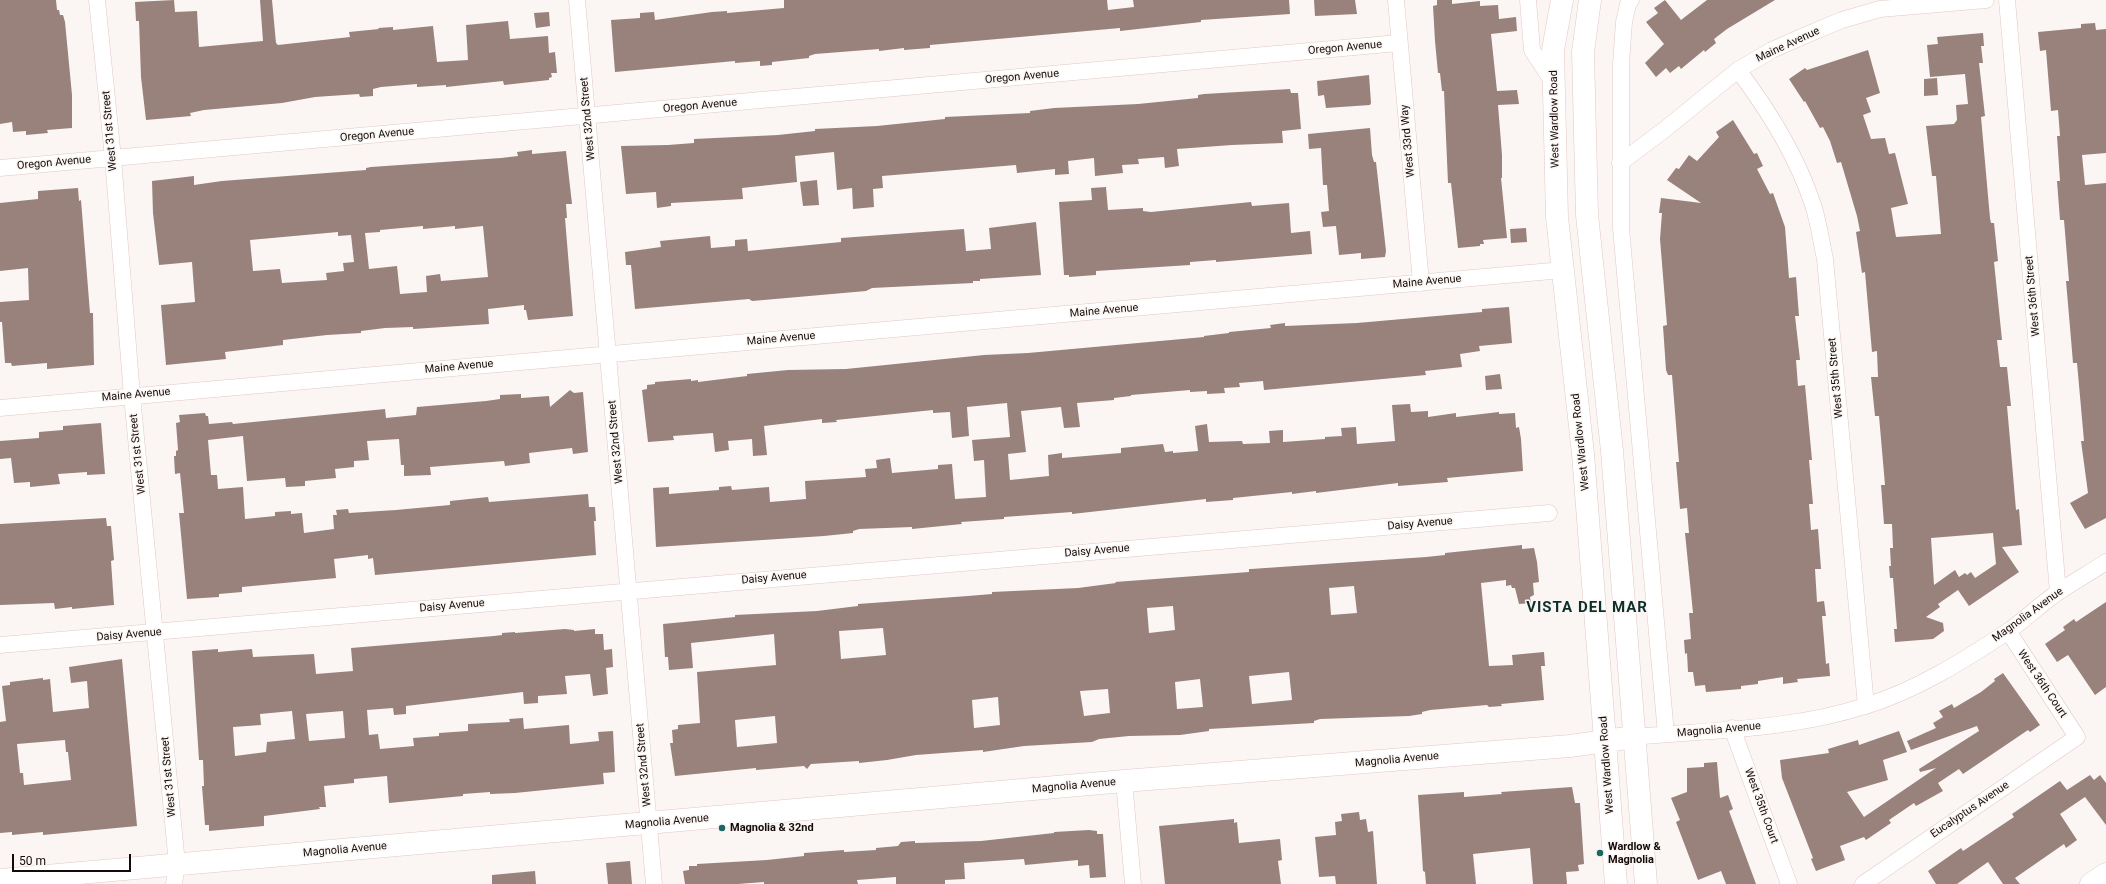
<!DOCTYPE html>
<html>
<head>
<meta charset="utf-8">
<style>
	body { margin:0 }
	#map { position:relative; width:2106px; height:884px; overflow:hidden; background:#fbf6f4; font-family:Roboto,sans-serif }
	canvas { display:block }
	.scale { position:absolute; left:12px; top:854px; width:119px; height:18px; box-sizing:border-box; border:2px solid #130b09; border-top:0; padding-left:5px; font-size:12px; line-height:14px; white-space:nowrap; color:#130b09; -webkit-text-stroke:3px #fbf6f4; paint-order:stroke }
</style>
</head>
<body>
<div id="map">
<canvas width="2106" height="884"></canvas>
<div class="scale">50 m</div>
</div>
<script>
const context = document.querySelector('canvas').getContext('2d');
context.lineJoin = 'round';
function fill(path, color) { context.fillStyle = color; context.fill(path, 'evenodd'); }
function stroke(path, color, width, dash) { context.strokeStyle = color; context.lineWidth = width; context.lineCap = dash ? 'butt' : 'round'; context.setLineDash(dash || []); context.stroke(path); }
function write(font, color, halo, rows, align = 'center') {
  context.font = font + ' Roboto,sans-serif'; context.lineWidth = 3; context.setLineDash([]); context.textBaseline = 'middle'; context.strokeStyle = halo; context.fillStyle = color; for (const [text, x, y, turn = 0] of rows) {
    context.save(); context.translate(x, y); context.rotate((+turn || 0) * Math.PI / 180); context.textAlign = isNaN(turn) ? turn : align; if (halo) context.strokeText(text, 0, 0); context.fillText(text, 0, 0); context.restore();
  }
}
const building = new Path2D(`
	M0,0H56L57,10H59L60,15H63L65,22L72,95V128L47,130L48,133L26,135V131L13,132L12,122L0,124Z
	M174,0L175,12L197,11L199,47L263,41L260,0H272L276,43L278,45L350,37L349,32L379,29L378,28L393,27V30L433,26L437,62L468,60L466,25L508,21L510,39L548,36L549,53L555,52L557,73H551L552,77L549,78V80L504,85L503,81L446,87V85L417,87V84L381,87L373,89V96L360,97L359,94L315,97L282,103L204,110L190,113L191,116L146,120L141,77L139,21H136L135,2Z
	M784,0H1107L1108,10L1134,7L1133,0H1289L1290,14L1201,20V22L1120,31V28L1031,36L930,45V48L904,50V48L879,51V49L815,54L809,56V58L772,62V65L760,66V61L735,63V61L615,72L611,20L640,18V13L654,12L655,20L712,12L727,11V13L784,8Z
	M1314,0H1355L1357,14L1315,16Z
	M1437,0H1452V4L1480,1V6L1498,5L1499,19L1516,17L1517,31L1491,34L1497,91L1517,90L1519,104L1498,105L1502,155V178H1501L1507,238L1483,240L1484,244H1480V246L1458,248L1451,183H1448L1444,91H1442L1440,73H1438L1435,41L1433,6L1437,5Z
	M1665,0L1681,20L1707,0H1775L1727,29L1714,39L1716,43L1705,52L1704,50L1681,69L1679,66L1670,73L1666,68L1656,77L1645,63L1664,44L1646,22L1658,13L1654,8Z
	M549,12L550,26L536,28L534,13Z
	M2095,23L2096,30L2106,29V153L2082,155L2085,185L2106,183V518L2085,529L2070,503L2088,493L2081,441H2084L2077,363H2073L2071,339L2066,281H2069L2064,220H2060L2057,181H2060L2057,136H2060L2058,110L2051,111L2046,50L2040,51L2038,32L2081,28V24Z
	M1983,33L1984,46H1981L1983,63H1979L1985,116L1981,117L1990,218L1991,223H1994L1998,261L1994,262L2002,340H1997L2000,367H2007L2011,406H2007L2010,440L2016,510L2019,509L2022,545L2002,547L2019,572L1969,606L1958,590L1938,604L1940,607L1926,617L1943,623L1944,631L1933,639L1895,642L1894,629H1897L1893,578H1890L1889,566H1891L1890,548H1893L1892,524H1884L1881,485H1885L1879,416H1875L1871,377H1878L1877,351L1872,352L1865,272L1862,273L1856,232L1860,231L1857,216L1841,162L1837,163L1830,141L1823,127L1820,128L1805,101L1804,102L1789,79L1805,68L1807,70L1868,50L1880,93L1866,98L1871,112L1863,115L1871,139L1885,138L1889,154L1895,153L1908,204L1891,208L1896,237L1941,234L1936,176H1932L1926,126L1954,124L1957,120L1956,105L1968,104L1965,74L1930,77L1927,45L1938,44L1937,37ZM1993,533L1996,564L1975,578L1971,572L1967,575L1965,573L1959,577L1955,570L1934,585L1931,538Z
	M1369,75L1371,103L1370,105L1326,108L1324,95L1318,96L1317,81Z
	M1937,78L1938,95L1924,96V79Z
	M1290,89L1291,93H1298L1301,129L1282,131L1283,143L1232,145L1177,149L1179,166L1165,168L1164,157L1138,159L1139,164L1122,165L1123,173L1095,176L1094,158L1068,161L1069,174L1055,175V169L1017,173L1016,165L882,176L883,188L873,189L874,207L853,209L852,188L837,190L834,152L795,156L797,182L742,188L743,199L671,203V206L657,208L656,192L626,194L621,146L668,145L694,143V139L778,135L815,131V129L877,126L945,119V117L1030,113V111L1054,108L1138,104L1198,98V95L1204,94Z
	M1733,120L1754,154L1757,153L1763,166L1757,169L1770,194L1773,193L1785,227L1789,278L1796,277L1799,316H1795L1800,360H1796L1798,386L1805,385L1812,460H1809L1813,504H1809L1811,530L1818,529L1821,569H1815L1817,602L1824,601L1826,616H1822L1826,664L1829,663L1830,676L1797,679L1798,682L1783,684V677L1758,681V684L1741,686V689L1706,692L1705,685L1695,686L1693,672H1688L1687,653L1685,654L1684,640L1691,639L1689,613H1693L1685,533H1689L1687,508L1680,509L1676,462H1679L1672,375H1668L1666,370L1663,326L1667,325L1660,239L1662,213H1659L1661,198L1701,203L1667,180L1676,168L1679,169L1689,155L1697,161L1719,137L1716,132Z
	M1370,128L1372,155L1374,162H1376L1386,251L1385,257L1361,259V253L1339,255L1336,226L1323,227L1321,212L1329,211L1327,185H1323L1321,148L1309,149L1308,134Z
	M532,150V154L566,151L572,204H566L567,218H565L573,316L528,320L526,310H524V305L488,309L489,324L413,329V327L385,328L361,331V333L327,335L283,340V345L225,352L226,359L166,365L161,305L195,302L192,262L159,265L153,213L152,181L194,176V185L222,181L366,170V168L371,167L501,158L518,156L517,152ZM423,226V229L455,226V229L483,226L488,277L441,281L440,274L426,276L427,292L400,294L397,266L369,269L365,233L380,232V230ZM338,232V236L351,235L354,262L343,263L344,271L326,273L327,280L282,283L280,269L253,271L250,240Z
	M817,180L819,205L803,206L800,182Z
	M1106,187L1108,210L1143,208V211L1151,212L1251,202L1252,206L1289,203L1291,233L1310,231L1312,254L1216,262V260L1190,262V265L1096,271V275L1069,277V275H1064L1059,202L1092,200L1091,188Z
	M78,188L79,201L81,200L90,313H93L94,365L47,369V363L12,366L11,363H5L2,322H0V302L29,300L28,268L0,271V203L38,199V191Z
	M1036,222L1041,275L980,279V281H973V283L872,288L866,291L798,297L752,301L749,299L635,309L631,265H626L625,252L661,247L660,241L710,236L711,248L735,246V240L747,239L748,251L841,242V238L964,229L966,251L991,249L989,228Z
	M1526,228L1527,242L1511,243L1510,229Z
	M1509,307L1512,343L1479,346L1480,351L1460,354L1462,367L1425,371L1426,375L1264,390L1263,381L1239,383L1240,387L1224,388L1225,393L1207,394V391L1190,392V390L1131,395V396L1114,398V400L1077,403L1080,427L1064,428L1061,407L1021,411L1026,452L1008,454L1010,480L1049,476L1048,455L1062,453V458L1121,453V448L1163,444L1165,452L1173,451V453L1198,451L1195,426L1207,424L1209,442L1242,441L1243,444L1270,443L1269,431L1283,430V442L1325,439V437L1342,436L1341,428L1356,427L1357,444L1395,441L1392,405L1410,404L1411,412L1428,411V417L1456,413V417L1499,412V414L1515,413L1516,428L1519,427L1521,439L1523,471L1447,478L1448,482L1398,486V483L1316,493V491L1292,494V492L1233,498V500L1206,502V499L1072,514V512L1004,517V519L961,522L962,524L912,529V527L859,529L853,531V533L824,536L656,547L653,488L669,487V494L719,490V487L731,486L732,490L769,487L770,502L806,499L805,481L866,477L865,469L877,468L876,460L890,458L892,473L938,469V465L952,464L955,499L986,497L984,460L974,461L972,440L1010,437L1007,403L967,407L969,436L952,438L950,412L933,413V410L836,420L837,422L822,423V419L764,426L767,455L753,456L752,439L728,441L729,450L715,452L713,433L673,436L674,440L648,442L642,390L647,389V385L655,384V382L691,379V381L698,380V382L747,376V374L788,370L846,369L984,355L1028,353L1204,337V336L1229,333V332L1271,328L1270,325L1285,323V326L1357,323L1482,312V309Z
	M1500,374L1502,389L1486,390L1485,376Z
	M570,390L574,393L583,392L588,452L573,454L572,448L529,453L530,463L505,466L504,461L430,467L431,475L404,476V465H401L399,439L367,441L369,460L354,461V467L335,469L336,478L305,481V486L286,487L285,478L247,481L243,436L208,440L211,475H217L218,489L243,487L245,519L275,516V512L291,511V514L302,513L304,533L334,529L333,515H337L336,510L348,509L349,513L396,510L450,505V501L488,497L489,502L588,494L589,507H595L596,521H594L596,555L375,575L373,558L368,559V555L334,559L336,578L242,587V592L219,594V597L187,599L179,513H184L180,473L175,474L174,456H176V451L178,450L176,423L180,422L179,415L205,413L206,416H208L209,424L232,422L233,424L385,409L386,418L416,415L417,407L486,401L500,399V395L521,394V398L549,396L550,407Z
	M101,423L105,474L87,475V472L58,474L60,484L30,487V482L14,483L11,458L0,459V441L39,438V432L63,430V426Z
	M106,518L107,526H111L114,560L111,561L114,605L72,609V607L55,609L54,603L0,605V524Z
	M1522,545V549L1534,548L1537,562L1539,582L1533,583L1534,595L1530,597L1531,603L1519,604L1515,588H1512L1511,585L1506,586V580L1481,583L1489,666L1513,665L1512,655L1544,652L1545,666H1541L1544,700L1501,704L1502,706L1489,707L1487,705L1430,710L1422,712V714L1409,716L1320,719L1314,721V723L1209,729V731L1180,735L1129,736L1099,739L1092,742L1024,746L983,752V750L916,755L887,760L859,763V761L811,764L807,769L804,766L756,770V768L675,776L670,743H673L672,730L678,729V725L700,723L697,672L776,665L774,634L691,643L693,668L669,670L668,657H665L663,624L735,617V615L817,611L858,606V604L968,596L992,594V592L1078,588L1116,583L1115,582L1249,572V569H1251L1426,557L1445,555V553ZM1354,586L1357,613L1331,615L1329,588ZM1173,606L1175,630L1149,633L1147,608ZM883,628L886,655L841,659L839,631ZM1289,672L1292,700L1252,704L1249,676ZM1200,679L1203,707L1177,709L1175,682ZM1108,689L1110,713L1084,716L1080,691ZM998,697L1000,725L974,728L972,700ZM775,716L777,743L737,747L735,720Z
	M2106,602V687L2095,695L2068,655L2057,662L2045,644L2065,630L2063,627L2074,619L2076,622Z
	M565,629L574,630V631L595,629V634H603L604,650L612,649L613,667L606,668L608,694L593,696L590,674L565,676L567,694L538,696V703L524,704L523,692L406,706V714L394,715L393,708L367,710L369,735L378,734L380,749L414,746L413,738L439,736V733L468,731V724L510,722L509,719L523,718L524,729L569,725L570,744L599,741L598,732L613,731L615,772L603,773L604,784L515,793L490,794V792L463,794V796L389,803L387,776L354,779V783L324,786L326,807H319L320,809L264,816V826L209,831V825H205L202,786H204L203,760H199L192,651L218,649V652L252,649L253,657L314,654L316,674L353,671L351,648L494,636L502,635V633L515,632V633ZM292,711L295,739L267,742L266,752L235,756L233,727L261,725L260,714ZM343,711L345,738L309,741L306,714Z
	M122,659L137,826L43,835V832L12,835V832L0,833V722L6,721L2,686L10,685V682L43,678V680L50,679L53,712L89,708L87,681L71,683L69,667ZM65,740L66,752H68L71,780L24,785L23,773H20L17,744Z
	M2003,673L2040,725L2030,732L2028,730L1963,774L1959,769L1938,783L1943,791L1916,806L1914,803L1889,820L1891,823L1866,840L1864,837L1840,846L1845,860L1816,871L1811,859L1813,858L1782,778L1780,760L1829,753L1828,749L1841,745L1858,740L1859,745L1899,731L1907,752L1883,760L1888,780L1847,792L1864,817L1936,768L1920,772L1919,769L1979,731L1977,726L1911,750L1907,741L1936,728L1933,723L1943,717L1939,711L1952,704L1954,708L1981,692L1995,681L1994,679Z
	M1717,762L1720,798L1728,795L1733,809L1729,811L1756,884H1726L1721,871L1698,880L1676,822L1680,820L1671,798L1687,792V768L1704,767V763Z
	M2090,775L2094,780L2100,775L2106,783V825L2085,797L2060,814L2077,840L2066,848L2064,844L2015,878L2020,884H2003L1988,862L1957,884H1936L1928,871L1961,848L1963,851L2014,817L2012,814L2060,781L2067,790Z
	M1572,787L1575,803H1580L1584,864L1578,865L1579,871L1566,872L1567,884H1533L1530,848L1473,854L1476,884H1426L1425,872L1423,871L1418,795L1464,792V797L1502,794L1501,792Z
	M1359,812L1360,820L1366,819L1368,832L1373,831L1377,884H1336L1335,876L1319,877L1315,837L1336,835L1335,822L1342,821L1341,814Z
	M1234,819V823L1237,822L1239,843L1280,839L1282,860L1278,861L1281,884H1165L1159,826Z
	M1089,830L1097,831V834H1103L1106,877L1090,878L1089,865L1078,866V860L1025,865L1024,859L964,863L965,879L945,880V884H896V877L857,880L858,884H764V882L738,884H685L683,871L689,870V866H697V864L767,860L804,856V853L844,850V852L876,850V848L898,846L901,842L915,841V843L981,841L1054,833V832Z
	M630,861L632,884H608L606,863Z
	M535,871L536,884H492V875Z`);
const street = new Path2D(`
	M97,0L113,158L132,396L177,864L174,884
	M577,0L654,884
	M1396,0L1421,283
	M1528,0L1532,50L1554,84
	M1631,0L1628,4L1624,22L1621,64V228L1666,734
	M2007,0L2058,592
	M1738,70C1769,111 1797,156 1813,205C1819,223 1821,241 1825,259L1866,706
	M1620,163L1664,130L1738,70L1772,50L1806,35L1842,20L1880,9L1986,0
	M0,168L1399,43
	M0,408L1563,270
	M0,645L1549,513
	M1732,728L1789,884
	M1634,737C1710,730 1791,730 1865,706C1915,691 1963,661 2007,632C2025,620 2041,603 2060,591C2075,581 2091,572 2106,562
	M1124,781L1133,884
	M1863,884L2077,737L2008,631`);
const secondary = new Path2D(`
	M1562,0L1553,50L1557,217L1583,454L1616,884
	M1590,0L1583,52L1587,215L1612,451L1646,884
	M0,880L1124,781L1570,746L1634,737
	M2091,884L2106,874`);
const markers = [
	[722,828,4,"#1c6761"],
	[1600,853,4,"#1c6761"]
];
const streetNames = [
	["Maine Avenue",1788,45,-25],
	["Oregon Avenue",1345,48,-5],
	["Oregon Avenue",1022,77,-5],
	["Oregon Avenue",700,106,-5],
	["West 32nd Street",588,119,-95],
	["West Wardlow Road",1555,119,-91],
	["West 31st Street",110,131,-95],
	["Oregon Avenue",377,135,-5],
	["West 33rd Way",1408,141,-95],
	["Oregon Avenue",54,163,-5],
	["Maine Avenue",1427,282,-5],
	["West 36th Street",2033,296,-95],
	["Maine Avenue",1104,311,-5],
	["Maine Avenue",781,339,-5],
	["Maine Avenue",459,367,-5],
	["West 35th Street",1836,378,-95],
	["Maine Avenue",136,395,-5],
	["West 32nd Street",616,442,-95],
	["West Wardlow Road",1581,442,-96],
	["West 31st Street",138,454,-96],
	["Daisy Avenue",1420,524,-5],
	["Daisy Avenue",1097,551,-5],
	["Daisy Avenue",774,578,-5],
	["Daisy Avenue",452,606,-5],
	["Magnolia Avenue",2028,615,-36],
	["Daisy Avenue",129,635,-5],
	["West 36th Court",2042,684,56],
	["Magnolia Avenue",1719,730,-5],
	["Magnolia Avenue",1397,760,-5],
	["West 32nd Street",644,765,-95],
	["West Wardlow Road",1607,765,-94],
	["West 31st Street",169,777,-95],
	["Magnolia Avenue",1074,786,-5],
	["West 35th Court",1761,806,70],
	["Eucalyptus Avenue",1970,810,-34],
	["Magnolia Avenue",667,822,-5],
	["Magnolia Avenue",345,850,-5]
];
const poiNames = [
	["Magnolia & 32nd",730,828],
	["Wardlow &",1608,847],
	["Magnolia",1608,860]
];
const districtNames = [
	["VISTA DEL MAR",1587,608]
];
fill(building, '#98827b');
stroke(street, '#e1c8c1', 17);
stroke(secondary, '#e1c8c1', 23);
stroke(street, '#fff', 16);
stroke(secondary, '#fff', 22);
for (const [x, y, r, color] of markers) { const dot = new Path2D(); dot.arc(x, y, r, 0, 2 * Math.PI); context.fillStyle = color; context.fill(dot); stroke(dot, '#fbf6f4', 1.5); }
write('11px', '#130b09', '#fbf6f4', streetNames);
write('bold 11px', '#130b09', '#fbf6f4', poiNames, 'left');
context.letterSpacing = '1px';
write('bold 15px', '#0d2f2c', '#fbf6f4', districtNames);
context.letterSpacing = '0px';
</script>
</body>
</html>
